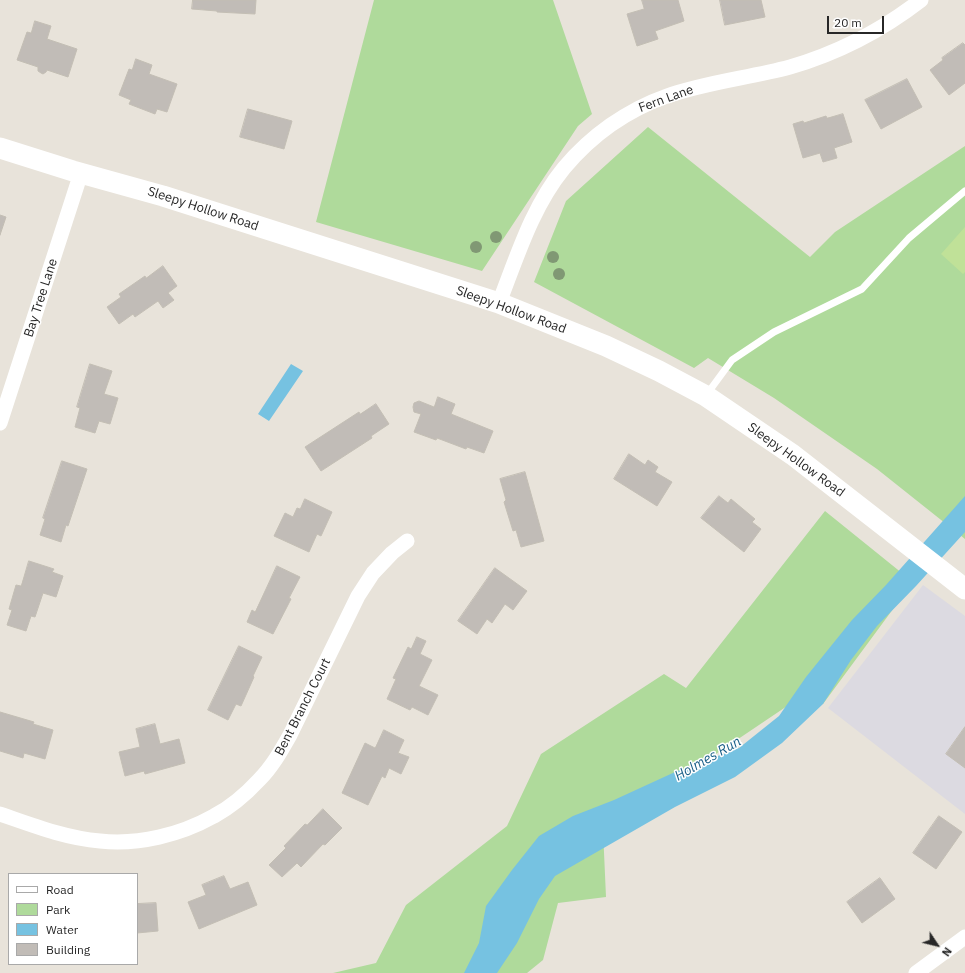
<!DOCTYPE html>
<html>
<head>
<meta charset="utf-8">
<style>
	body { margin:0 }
	#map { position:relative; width:965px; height:973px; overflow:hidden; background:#e8e3da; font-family:"IBM Plex Sans",sans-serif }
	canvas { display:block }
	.legend { position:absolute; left:8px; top:873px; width:130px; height:92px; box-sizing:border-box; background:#fff; border:1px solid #a9a9a9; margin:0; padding:5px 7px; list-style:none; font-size:12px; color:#272727 }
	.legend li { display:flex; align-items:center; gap:8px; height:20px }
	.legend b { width:20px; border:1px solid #a9a9a9 }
	.north { position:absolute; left:917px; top:925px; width:40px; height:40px; -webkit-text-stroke:3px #fff; paint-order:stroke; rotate:125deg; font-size:11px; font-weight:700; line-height:16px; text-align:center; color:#272727 }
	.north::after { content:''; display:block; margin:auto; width:14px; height:18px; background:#272727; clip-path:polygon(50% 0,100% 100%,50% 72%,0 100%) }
	.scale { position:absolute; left:827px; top:16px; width:57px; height:18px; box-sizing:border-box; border:2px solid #272727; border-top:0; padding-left:5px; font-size:12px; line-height:14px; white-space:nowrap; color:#272727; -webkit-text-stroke:3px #fff; paint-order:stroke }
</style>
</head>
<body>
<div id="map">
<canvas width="965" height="973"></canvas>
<ul class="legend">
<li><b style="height:5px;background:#fff"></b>Road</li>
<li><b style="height:11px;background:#afda9b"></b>Park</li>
<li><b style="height:11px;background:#76c2e1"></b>Water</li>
<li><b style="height:11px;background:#c1bcb7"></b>Building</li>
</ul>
<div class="north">N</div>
<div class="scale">20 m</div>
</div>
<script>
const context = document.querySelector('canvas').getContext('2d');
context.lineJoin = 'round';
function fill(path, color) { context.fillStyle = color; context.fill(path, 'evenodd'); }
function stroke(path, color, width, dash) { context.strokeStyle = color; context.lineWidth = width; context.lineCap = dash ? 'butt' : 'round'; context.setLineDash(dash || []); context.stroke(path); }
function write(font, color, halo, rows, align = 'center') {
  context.font = font + ' "IBM Plex Sans",sans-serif'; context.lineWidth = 3; context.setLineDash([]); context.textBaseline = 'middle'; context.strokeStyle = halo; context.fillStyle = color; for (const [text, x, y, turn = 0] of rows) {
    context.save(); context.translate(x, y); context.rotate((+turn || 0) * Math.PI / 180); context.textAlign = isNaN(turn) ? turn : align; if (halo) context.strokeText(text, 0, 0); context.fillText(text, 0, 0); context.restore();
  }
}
const industrial = new Path2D(`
	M923,585L965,616V814L828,708Z`);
const green = new Path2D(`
	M374,0H553L592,114L578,126L482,271L316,222Z
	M648,127L810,257L835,232L965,146V539L877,469L774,398L708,358L694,368L534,282L566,201Z
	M825,511L913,582L823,704L808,692L603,830L606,897L558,903L543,960L527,973H333L376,963L406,905L507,826L541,754L664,674L686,688Z`);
const pitch = new Path2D(`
	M965,227V272L963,274L941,254Z`);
const water = new Path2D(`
	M291,364L303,371L269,421L258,414Z
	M965,496V532L916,586L877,626L851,660L823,704L782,743L735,777L675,807L555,876L539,899L517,943L497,973H464L479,943L486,906L512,870L539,836L573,816L614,800L675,772L739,748L779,716L806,677L852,620L886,585Z`);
const building = new Path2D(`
	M193,0H256L255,14L217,12V11L192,9Z
	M642,0H678L684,21L655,31L658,39L637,46L627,14L644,9Z
	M720,0H761L765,17L725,25Z
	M35,21L51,26L47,39L77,49L68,77L47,70L46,72L43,74L41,73L38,71V67L17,60L27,32L31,33Z
	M963,43L965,45V83L949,95L930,70L943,60L942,58Z
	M136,59L152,65L149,74L177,84L167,112L157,109L155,114L129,104L131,100L119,95L129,69L132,70Z
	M907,79L922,107L881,129L865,100Z
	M248,109L292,121L284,149L240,137Z
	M843,114L852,142L834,148L837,158L823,162L820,153L803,158L793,124L803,121L804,123L826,116L827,118Z
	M0,215L6,217L0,235Z
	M163,266L177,286L168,293L174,300L163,308L158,301L135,317L133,314L119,324L107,307L121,297L119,294L145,276L146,278Z
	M90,364L112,371L104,394L118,398L110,424L99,421L95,433L75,427L80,408L77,407Z
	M438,397L455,404L451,414L493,431L484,453L467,447L466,449L437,438L436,440L414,432L421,414L414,412L413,407L414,403L419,401L434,407Z
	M376,404L389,424L371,436L372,438L321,471L305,447L359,412L360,414Z
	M629,454L645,465L648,460L658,467L655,472L672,482L657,506L614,479Z
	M62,461L87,469L68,526L66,525L61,542L40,535L45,519L43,518Z
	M525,472L544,541L521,547L516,530L513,531L504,502L506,500L500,479Z
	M719,496L728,503L731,499L755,519L752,522L761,529L744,552L701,518Z
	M305,499L332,512L321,536L317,534L309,552L274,536L285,513L293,517L297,508L300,509Z
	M29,561L54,569L52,572L63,576L56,597L43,593L35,617L31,616L26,631L7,625L12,610L9,609L16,585L21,586Z
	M277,566L300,577L289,598L291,599L273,634L247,622L252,610L255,612Z
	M495,568L527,591L513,610L505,604L492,623L487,619L477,634L458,621Z
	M417,637L426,641L420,654L432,660L419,686L438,695L428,715L412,707L410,710L387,699L396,679L393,678L408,647L411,649Z
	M239,646L262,657L253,676L254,677L241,706L236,704L228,720L208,710Z
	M0,712L34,722L33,724L53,730L45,759L24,753L23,758L0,751Z
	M155,724L160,744L179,739L185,763L145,774L144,771L125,776L119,752L140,747L136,729Z
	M965,727V768L946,754Z
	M384,730L404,740L398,753L409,757L401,774L389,768L385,778L382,776L368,805L342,793L365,743L375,748Z
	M323,809L342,828L325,845L323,844L301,867L297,863L282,877L269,865L286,848L284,846L305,824L307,825Z
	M939,816L962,832L936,869L913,853Z
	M224,876L230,889L248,882L257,905L199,929L188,902L206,895L202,885Z
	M880,878L895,899L862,923L847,902Z
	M156,903L158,931L137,933V904Z`);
const service = new Path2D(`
	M707,394L732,360L774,332L862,289L909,238L965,191`);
const minor = new Path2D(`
	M499,303C517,257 532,207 564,168C591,136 627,110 667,96C707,82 749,78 790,67C838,53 881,31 921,0
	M0,423L81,173
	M0,814C32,825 65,838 100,841C139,845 180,835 214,816C231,807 246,794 259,780C272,767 281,751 290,735L358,596L373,573L392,553L407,541
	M916,973L965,937`);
const secondary = new Path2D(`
	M0,148L73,171L163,196L499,303L606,346L659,371L706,396L793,455L965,589`);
const trees = [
	[496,237],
	[476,247],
	[553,257],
	[559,274]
];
const streetNames = [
	["Fern Lane",666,99,-20],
	["Sleepy Hollow Road",203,209,18],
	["Bay Tree Lane",41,298,-72],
	["Sleepy Hollow Road",511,310,20],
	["Sleepy Hollow Road",796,460,36],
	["Bent Branch Court",303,707,-63]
];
const waterNames = [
	["Holmes Run",708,759,-30]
];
fill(industrial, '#dcdae1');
fill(green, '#afda9b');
fill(pitch, '#c0e198');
fill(water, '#76c2e1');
fill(building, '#c1bcb7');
stroke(building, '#c3beb4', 1);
stroke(service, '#fff', 7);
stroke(minor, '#fff', 15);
stroke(secondary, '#fff', 21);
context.fillStyle = '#809874';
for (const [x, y] of trees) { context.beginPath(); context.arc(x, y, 6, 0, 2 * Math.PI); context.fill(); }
write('13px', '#272727', '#fff', streetNames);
write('italic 14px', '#1a5f88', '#fff', waterNames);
</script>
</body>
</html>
